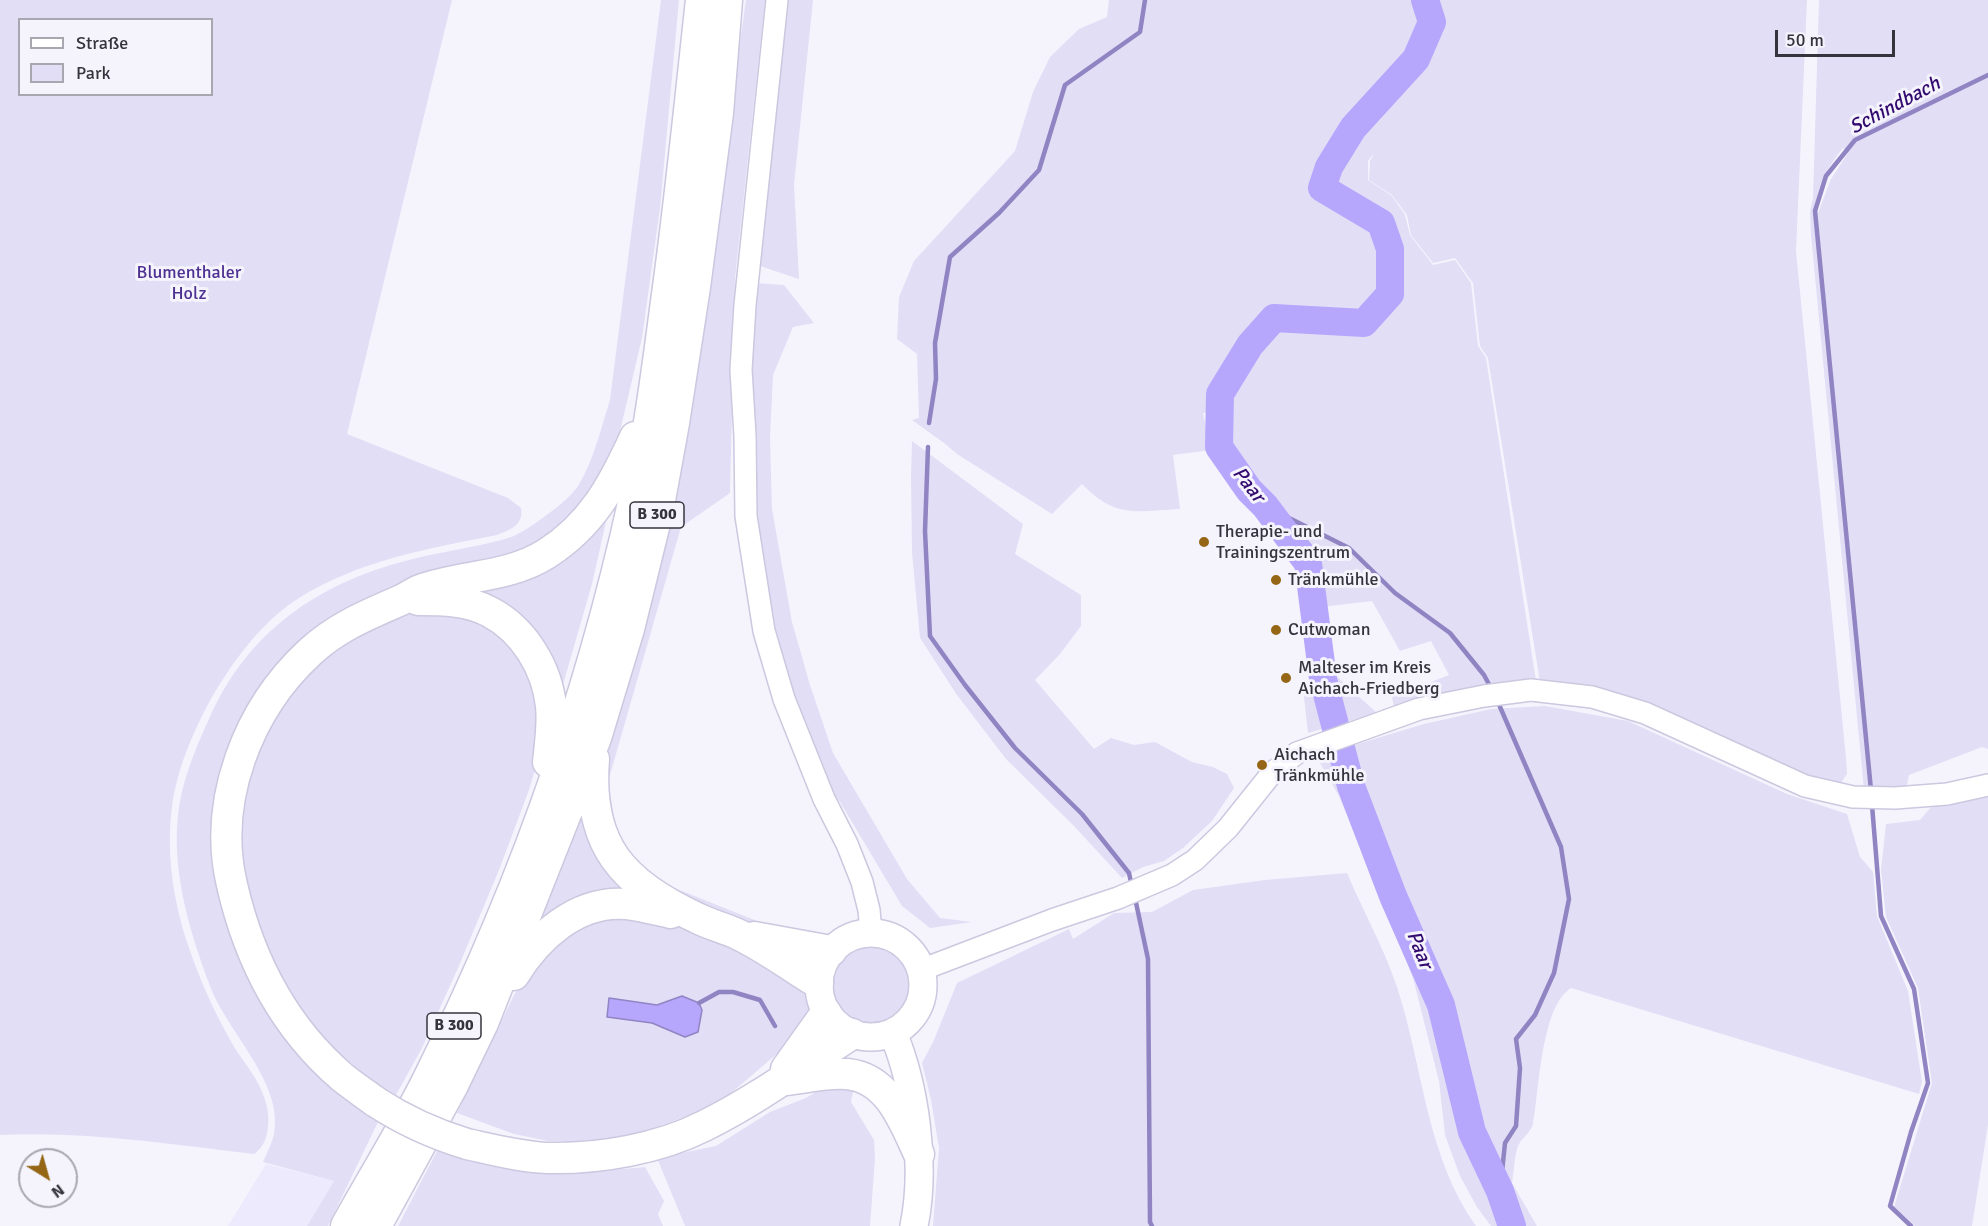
<!DOCTYPE html>
<html>
<head>
<meta charset="utf-8">
<style>
	body { margin:0 }
	#map { position:relative; width:1988px; height:1226px; overflow:hidden; background:#f5f4fd; font-family:Signika,sans-serif }
	canvas { display:block }
	.legend { position:absolute; left:18px; top:18px; width:195px; height:78px; box-sizing:border-box; background:#f5f4fd; border:2px solid #a8a7b0; margin:0; padding:8px 10px; list-style:none; font-size:18px; color:#35343d }
	.legend li { display:flex; align-items:center; gap:12px; height:30px }
	.legend b { width:30px; border:2px solid #a8a7b0 }
	.north { position:absolute; left:18px; top:1148px; width:60px; height:60px; box-sizing:border-box; background:#f5f4fd; border:2px solid #a8a7b0; border-radius:50%; rotate:143deg; font-size:16px; font-weight:700; line-height:24px; text-align:center; color:#35343d }
	.north::after { content:''; display:block; margin:auto; width:21px; height:27px; background:#956616; clip-path:polygon(50% 0,100% 100%,50% 72%,0 100%) }
	.scale { position:absolute; left:1775px; top:30px; width:120px; height:27px; box-sizing:border-box; border:3px solid #35343d; border-top:0; padding-left:8px; font-size:18px; line-height:21px; white-space:nowrap; color:#35343d; -webkit-text-stroke:4px #f5f4fd; paint-order:stroke }
</style>
</head>
<body>
<div id="map">
<canvas width="1988" height="1226"></canvas>
<ul class="legend">
<li><b style="height:8px;background:#fff"></b>Straße</li>
<li><b style="height:16px;background:#e1def6"></b>Park</li>
</ul>
<div class="north">N</div>
<div class="scale">50 m</div>
</div>
<script>
const context = document.querySelector('canvas').getContext('2d');
context.lineJoin = 'round';
function fill(path, color) { context.fillStyle = color; context.fill(path, 'evenodd'); }
function stroke(path, color, width, dash) { context.strokeStyle = color; context.lineWidth = width; context.lineCap = dash ? 'butt' : 'round'; context.setLineDash(dash || []); context.stroke(path); }
function write(font, color, halo, rows, align = 'center') {
  context.font = font + ' Signika,sans-serif'; context.lineWidth = 6; context.setLineDash([]); context.textBaseline = 'middle'; context.strokeStyle = halo; context.fillStyle = color; for (const [text, x, y, turn = 0] of rows) {
    context.save(); context.translate(x, y); context.rotate((+turn || 0) * Math.PI / 180); context.textAlign = isNaN(turn) ? turn : align; if (halo) context.strokeText(text, 0, 0); context.fillText(text, 0, 0); context.restore();
  }
}
const built = new Path2D(`
	M266,1164L334,1181L307,1226H228Z`);
const green = new Path2D(`
	M0,0H452L347,434L508,498L521,508C524,525 510,530 497,535C429,548 358,561 299,598C238,636 181,737 172,807C166,851 173,899 187,942C199,978 214,1012 233,1045C244,1063 259,1079 265,1100C271,1117 270,1144 254,1154C171,1144 83,1131 0,1135ZM20,20H212V94H20Z
	M661,0H679L660,208L642,338L616,448L594,492L561,529L524,552L403,584L375,594L343,610L300,640L275,667L247,706L238,722L228,749L213,824L317,1072L342,1098L378,1122L328,1226H307L334,1181L263,1162C267,1153 272,1143 274,1134C284,1083 227,1032 210,986C189,930 170,867 179,807C184,776 196,747 209,719C247,632 318,583 409,560C435,553 463,549 489,543C497,541 506,539 514,536C528,529 540,520 552,511C561,504 572,495 578,486C594,460 601,428 610,400Z
	M746,0H765L735,278L730,493L681,527L608,782L618,840L639,865L672,887L807,941L789,938L708,910L643,879L605,828L600,759L703,303Z
	M784,0H813L794,185L799,279L760,266Z
	M1109,0H1807L1796,251L1846,758L1847,774L1840,784L1832,785L1540,682L1488,358L1480,346L1473,283L1455,258L1433,263L1411,235L1407,215L1392,195L1369,180L1370,161L1374,153L1368,161V180L1392,196L1405,215L1410,235L1433,265L1455,260L1471,283L1478,346L1486,358L1536,681L1394,708L1392,697L1449,675L1431,641L1400,651L1372,601L1321,607L1319,566L1299,527L1248,468L1232,446L1218,412L1203,413L1211,450L1173,455L1180,509C1136,511 1116,519 1082,484L1052,514L957,454L944,443L912,420L919,418L917,354L897,339L899,297L914,261L1015,151L1033,92L1050,57L1079,29L1107,17Z
	M1819,0H1988V749L1982,747L1909,775L1906,789L1864,790L1811,235L1810,212L1813,198ZM1843,148L1848,153L1831,179L1818,213C1814,188 1828,167 1843,148Z
	M756,283L784,285L814,323L793,327L773,375L770,438L772,509L792,622L810,685L833,753L907,879L940,918L972,922L930,928L902,906L840,802L826,788L788,693L768,616L754,496L751,348Z
	M912,441L1023,524L1015,554L1081,595V626L1060,654L1035,680L1094,749L1111,738L1134,745L1155,742L1192,762L1213,767L1227,774L1234,788L1212,821L1183,848L1164,861L1143,867L1122,878L1074,826L1006,759L957,695L920,638L912,552L911,476Z
	M610,504L592,584L560,695L457,591Z
	M404,608L486,617L529,658L543,743L529,790L499,870L458,968L422,1048L396,1095L369,1078L323,1039L274,971L242,872L241,814L252,760L278,708L310,665Z
	M1334,674L1377,713L1308,733L1303,688Z
	M1545,706L1628,721L1787,794L1847,814L1860,857L1873,872L1877,916L1908,991L1922,1082L1919,1094L1571,988C1541,1006 1539,1092 1533,1124C1531,1133 1521,1138 1518,1146C1514,1158 1514,1171 1512,1183L1537,1226H1491L1477,1207L1460,1176L1445,1135L1439,1081L1413,978L1339,796L1320,763L1321,755L1424,724L1491,709Z
	M585,790L632,888L527,942Z
	M1988,795V1125L1972,1226H1915L1894,1207L1932,1083L1918,988L1886,917L1881,870L1886,824L1920,820L1932,806Z
	M1347,873C1363,911 1384,948 1397,987C1423,1066 1426,1156 1476,1226H933L939,1148L931,1100L922,1063L934,1040L957,983L1069,929L1073,939L1114,913L1152,912L1193,890L1265,880Z
	M606,915L655,919L719,941L799,984L809,1003V1017L785,1047L730,1094L702,1110L644,1132L594,1141H548L514,1134L457,1113L514,995L543,954L560,937Z
	M819 985a52 52 0 1 1 104 0a52 52 0 1 1-104 0Z
	M824,1087H854L851,1102L874,1140L875,1158L870,1226H685L657,1158L716,1146L770,1112L806,1098Z
	M437,1151C459,1158 482,1165 505,1169C551,1176 599,1171 645,1167L664,1201L658,1214L663,1226H398Z`);
const water = new Path2D(`
	M682,996L699,1003L702,1010L698,1032L685,1037L652,1023L607,1017L609,998L657,1005Z`);
const stream = new Path2D(`
	M929,423L936,379L935,343L950,257L999,213L1039,170L1065,85L1140,32L1145,0
	M928,447L925,531L930,636L965,685L1015,748L1082,814L1129,873L1132,887
	M1265,506L1349,548L1395,593L1450,633L1484,675L1492,690
	M1497,700L1561,847L1569,899L1554,973L1535,1015L1516,1039L1520,1068L1516,1126L1505,1143L1500,1191
	M1871,790L1815,211L1826,176L1855,140L1988,75
	M1872,805L1881,916L1914,989L1928,1083L1911,1132L1890,1206L1911,1226
	M1135,898L1148,959L1150,1222L1152,1226
	M699,1003L719,992H733L760,1000L775,1026`);
const river = new Path2D(`
	M1425,0L1432,22L1416,59L1353,128L1329,167L1322,188L1381,223L1390,249V294L1364,323L1274,318L1250,345L1220,394L1219,447L1249,490L1265,506L1308,563L1323,679L1351,786L1393,896L1441,1005L1472,1132L1500,1191L1512,1226`);
const minor = new Path2D(`
	M777,0L745,305L741,370L745,436L746,516L764,631L784,699L824,799L847,844L862,882L869,910L871,932
	M921,970L1052,920L1118,898L1172,875L1195,860L1228,828L1272,773L1297,753L1419,709L1484,696L1531,690L1592,697L1645,713L1805,786L1853,797L1895,798L1947,794L1988,785`);
const major = new Path2D(`
	M819 985a52 52 0 1 1 104 0a52 52 0 1 1-104 0Z
	M893,1033C916,1088 926,1167 914,1226`);
const highway = new Path2D(`
	M418,600C442,600 468,600 490,612C524,630 547,668 551,706C553,725 550,743 548,762
	M594,759C587,845 622,883 697,918C709,924 723,928 735,933C764,946 791,967 818,983
	M754,937L831,951
	M514,975C537,937 577,900 626,904C641,906 657,910 671,913
	M786,1069L826,1013
	M786,1080C806,1078 828,1072 847,1074C889,1078 904,1122 919,1154
	M376,1102C365,1094 353,1086 342,1077C284,1027 249,959 232,885C212,801 248,709 310,652C337,627 367,615 399,601C406,598 413,593 420,590C461,575 508,578 546,554C592,525 613,485 635,437
	M467,1144C494,1150 521,1157 548,1158C600,1159 658,1149 704,1126C755,1101 804,1065 852,1034
	M346,1226C374,1175 406,1125 431,1073C528,878 600,670 643,456C653,405 659,354 666,302C680,202 690,101 701,0
	M376,1226L453,1085L483,1023L596,738L629,629L658,511L674,423L695,287L718,113L727,0`);
const highwayBridge = new Path2D(`
	M376,1102C405,1121 434,1134 467,1144`);
const markers = [
	[1204,542,6,"#956616"],
	[1276,580,6,"#956616"],
	[1276,630,6,"#956616"],
	[1286,678,6,"#956616"],
	[1262,765,6,"#956616"]
];
const shields = [
	[657,515,54],
	[454,1026,54]
];
const shieldNames = [
	["B 300",657,515],
	["B 300",454,1026]
];
const parkNames = [
	["Blumenthaler",189,273],
	["Holz",189,294]
];
const poiNames = [
	["Therapie- und",1216,532],
	["Trainingszentrum",1216,553],
	["Tränkmühle",1288,580],
	["Cutwoman",1288,630],
	["Malteser im Kreis",1298,668],
	["Aichach-Friedberg",1298,689],
	["Aichach",1274,755],
	["Tränkmühle",1274,776]
];
const waterNames = [
	["Schindbach",1895,106,-28],
	["Paar",1248,485,52],
	["Paar",1419,950,68]
];
fill(built, '#edeafd');
fill(green, '#e1def6');
fill(water, '#b7a7fc');
stroke(water, '#9084c3', 1.5);
stroke(stream, '#9084c3', 4.5);
stroke(river, '#b7a7fc', 28);
stroke(minor, '#cbc8df', 24);
stroke(major, '#cbc8df', 30);
stroke(highway, '#cbc8df', 33);
stroke(minor, '#fff', 21);
stroke(major, '#fff', 27);
stroke(highway, '#fff', 30);
stroke(highwayBridge, '#cbc8df', 33, []);
stroke(highwayBridge, '#fff', 30);
for (const [x, y, r, color] of markers) { const dot = new Path2D(); dot.arc(x, y, r, 0, 2 * Math.PI); context.fillStyle = color; context.fill(dot); stroke(dot, '#f5f4fd', 2); }
for (const [x, y, w] of shields) { const box = new Path2D(); box.roundRect(x - w / 2, y - 13, w, 26, 4.5); context.fillStyle = '#f5f4fd'; context.fill(box); stroke(box, '#35343d', 1.5); }
write('bold 16px', '#35343d', null, shieldNames);
write('18px', '#4d3091', '#f5f4fd', parkNames);
write('18px', '#35343d', '#f5f4fd', poiNames, 'left');
write('italic 20px', '#32096e', '#f5f4fd', waterNames);
</script>
</body>
</html>
